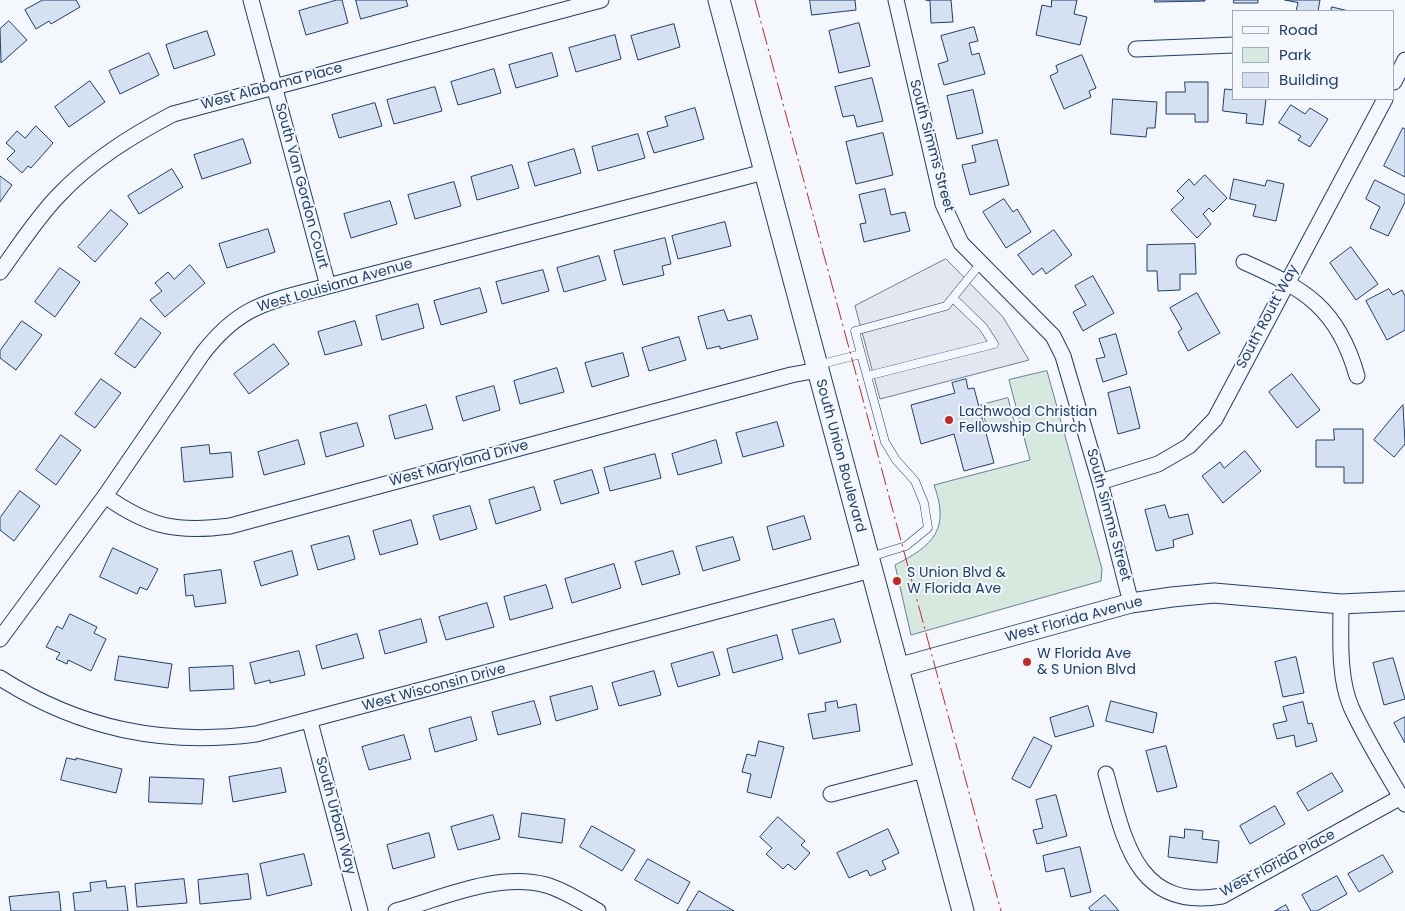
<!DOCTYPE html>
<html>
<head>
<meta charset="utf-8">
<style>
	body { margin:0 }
	#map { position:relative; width:1405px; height:911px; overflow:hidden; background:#f4f7fb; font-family:Poppins,sans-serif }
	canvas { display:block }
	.legend { position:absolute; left:1232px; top:10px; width:162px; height:90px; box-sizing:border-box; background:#f4f7fb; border:1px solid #9eadc5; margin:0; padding:6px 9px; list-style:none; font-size:15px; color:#1d3f73 }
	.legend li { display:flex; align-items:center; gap:10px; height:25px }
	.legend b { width:25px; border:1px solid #9eadc5 }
</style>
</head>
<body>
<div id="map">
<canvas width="1405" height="911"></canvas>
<ul class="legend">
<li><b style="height:6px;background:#f4f7fb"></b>Road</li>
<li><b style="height:14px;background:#d7e8df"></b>Park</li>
<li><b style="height:14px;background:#d5e0f0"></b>Building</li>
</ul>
</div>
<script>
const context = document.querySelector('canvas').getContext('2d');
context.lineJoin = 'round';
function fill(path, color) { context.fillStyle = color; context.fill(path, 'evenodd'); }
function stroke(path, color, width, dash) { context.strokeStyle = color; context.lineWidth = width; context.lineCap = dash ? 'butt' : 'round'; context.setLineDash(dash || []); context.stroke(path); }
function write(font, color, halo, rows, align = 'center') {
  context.font = font + ' Poppins,sans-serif'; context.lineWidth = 4; context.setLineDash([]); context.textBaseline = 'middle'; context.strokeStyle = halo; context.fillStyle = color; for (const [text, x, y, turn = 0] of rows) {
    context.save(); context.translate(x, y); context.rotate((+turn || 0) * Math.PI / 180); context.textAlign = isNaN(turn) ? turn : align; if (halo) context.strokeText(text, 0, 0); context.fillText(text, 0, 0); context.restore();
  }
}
const green = new Path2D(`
	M1047,371L1102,569L1101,581L911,635L895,565C934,545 950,529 934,485L1030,460L1009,380Z
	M1008,398L1015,425L988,432L981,405Z`);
const parking = new Path2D(`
	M946,259L1003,317L1029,360L880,399L855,306Z`);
const building = new Path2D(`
	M43,0H76L80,7L51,24L49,21L36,29L25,10Z
	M337,0H342L348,23L306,35L299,11Z
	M356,0H406L408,6L361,19Z
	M810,0H855L856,10L812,15Z
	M926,0H951L953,22L931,23L930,1Z
	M1052,0H1077L1074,14L1087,17L1080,45L1036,35L1042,5L1051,7Z
	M1155,0H1205V1L1155,2Z
	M1234,0H1258V3H1234Z
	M1285,0H1320L1318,11H1296L1298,3Z
	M1332,7L1349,11H1331Z
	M9,21L27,40L1,63L0,29Z
	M859,23L870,66L839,73L829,31Z
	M674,24L680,47L638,60L631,36Z
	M974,27L978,41L969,43L972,55L979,53L985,74L944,85L938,64L948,61L941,36Z
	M207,31L215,55L174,69L166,45Z
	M615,35L621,59L576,72L569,48Z
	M149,53L159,75L120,94L109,71Z
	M552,53L558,76L516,88L509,65Z
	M1082,55L1096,88L1089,91L1091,97L1064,109L1050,76L1058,72L1056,66Z
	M494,69L501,93L458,105L451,82Z
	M872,78L883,121L857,127L854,115L843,117L835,87Z
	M90,81L105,102L69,127L55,107Z
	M1185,82H1208V122H1195V114H1166V92H1185Z
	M435,87L442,111L394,124L387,100Z
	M1225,89L1234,90V99H1266L1263,125L1246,123L1247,114L1223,111Z
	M973,90L983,133L957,139L947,96Z
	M1113,99L1157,102L1155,128H1147L1146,137L1111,134Z
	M375,103L382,126L339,138L332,115Z
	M1291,105L1305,114L1310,108L1328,119L1310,147L1298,140L1301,136L1279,123Z
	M695,108L704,139L654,153L647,132L668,126L665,117Z
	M36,126L53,143L31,168L28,166L22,173L7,159L15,151L6,143L17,131L25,138Z
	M1403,128L1405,129V177L1384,166Z
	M883,133L893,175L856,184L846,142Z
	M638,134L645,158L598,171L592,147Z
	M243,139L251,163L202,179L194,155Z
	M997,140L1009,185L970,195L962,165L976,162L972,146Z
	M574,149L581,173L535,186L528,163Z
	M512,165L519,188L477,200L471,177Z
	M172,169L183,187L139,214L128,196Z
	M1205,175L1227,198L1213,212L1209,208L1203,214L1211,224L1197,238L1171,210L1184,198L1177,191L1189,179L1194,185Z
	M0,176L12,185L0,202Z
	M1234,179L1265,186L1267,180L1284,184L1276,221L1253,216L1256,205L1230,199Z
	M1375,180L1405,195V202L1388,236L1370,228L1380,207L1366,199Z
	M454,182L461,206L415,219L408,195Z
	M885,189L891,215L905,212L910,231L864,242L860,224L866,223L859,195Z
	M1004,199L1013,212L1017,209L1031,232L1006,248L983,212Z
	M390,201L397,224L351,238L344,214Z
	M111,210L128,224L95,262L78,247Z
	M725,222L731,246L678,259L672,236Z
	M268,229L275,252L227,268L219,244Z
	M1054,230L1072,255L1046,274L1042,268L1033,275L1018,255Z
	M665,238L671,264L662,266L664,275L623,285L614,251Z
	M1195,244L1196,274H1180V290L1158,291L1157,271H1147V245Z
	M1351,247L1378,284L1356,300L1330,263Z
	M599,256L606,280L564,292L557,268Z
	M190,265L205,283L165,317L150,300L162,291L155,283L168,272L174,279Z
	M60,268L80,282L55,317L35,302Z
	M543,270L549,291L502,304L496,282Z
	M1093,276L1114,313L1083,331L1073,312L1086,305L1075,286Z
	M480,288L487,312L441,325L434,301Z
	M1389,289L1393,295L1402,290L1405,296V330L1387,340L1366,301Z
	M1197,293L1220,333L1188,351L1178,332L1182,329L1170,308Z
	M418,304L424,328L382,340L376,316Z
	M724,310L728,321L751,315L758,339L720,349V346L707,349L698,317Z
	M141,318L161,333L135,368L115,354Z
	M22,321L42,335L16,370L0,358V351Z
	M355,321L362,345L325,355L318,332Z
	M1116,334L1127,374L1103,382L1096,359L1105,357L1099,339Z
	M679,337L686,360L649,371L642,348Z
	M274,344L289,364L249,394L234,374Z
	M623,353L629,376L592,387L585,363Z
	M557,368L564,392L520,404L514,381Z
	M1292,374L1320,410L1297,428L1269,392Z
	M101,379L121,393L95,428L75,414Z
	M966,379L968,389L974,388L994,463L964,471L954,434L921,444L911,405L955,393L952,383Z
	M494,386L500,410L463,421L456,397Z
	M1130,387L1140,428L1118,434L1108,393Z
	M426,405L433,429L395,439L389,416Z
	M1403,405L1405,444L1394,457L1374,440Z
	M777,422L784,446L743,457L736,433Z
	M357,423L364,446L326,457L320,433Z
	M1334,429H1363V483H1344V467H1316V440H1334Z
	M61,435L81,450L56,485L36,470Z
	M298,440L305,464L264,475L258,452Z
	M716,440L722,463L678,475L672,454Z
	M209,445L210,454L231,452L233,477L184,482L181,448Z
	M1245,451L1261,471L1223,503L1202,476L1220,462L1224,468Z
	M655,454L661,478L610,491L604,468Z
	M592,470L599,493L561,504L554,481Z
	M534,487L541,510L496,524L489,500Z
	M20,491L40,506L14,541L0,530V518Z
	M1165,505L1169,518L1188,514L1193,534L1173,540L1174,547L1156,551L1145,510Z
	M470,506L477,529L440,540L433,516Z
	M804,516L811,539L773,550L767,527Z
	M411,520L418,544L380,555L373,531Z
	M349,536L355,559L318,570L311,546Z
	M733,537L740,560L703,571L696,547Z
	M113,548L158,569L147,590L140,587L137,594L100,577Z
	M292,551L298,575L261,586L254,562Z
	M673,551L680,574L642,585L635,562Z
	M614,564L621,588L572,603L565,579Z
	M221,570L226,603L195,607L193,595L186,596L184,575Z
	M546,585L553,608L510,620L504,597Z
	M487,603L494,627L446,640L439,617Z
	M70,614L97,627L94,633L106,639L91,671L68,660L67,664L56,659L60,653L46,647L57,626L62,629Z
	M421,619L427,642L385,654L379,631Z
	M834,619L841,642L799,654L792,630Z
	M357,634L364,658L322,669L316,646Z
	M777,635L783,659L733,673L727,649Z
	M299,651L305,675L270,683V680L255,684L250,663Z
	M713,652L720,675L678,687L671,664Z
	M119,656L172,664L168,688L115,680Z
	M1296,657L1304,693L1283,697L1275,662Z
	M1393,658L1405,699L1384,705L1373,663Z
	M233,666L234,689L190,691L189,668Z
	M654,671L661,695L619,706L612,683Z
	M592,686L598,709L556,721L550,697Z
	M534,701L541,724L498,735L492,712Z
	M837,701L838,708L856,704L860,731L813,739L808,714L826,711L825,703Z
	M1111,701L1157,713L1153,733L1106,721Z
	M1303,702L1308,724L1312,723L1317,741L1296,747L1294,735L1277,739L1273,724L1287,721L1283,707Z
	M1088,706L1094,726L1055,737L1050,718Z
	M471,717L477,740L435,752L429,729Z
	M1405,717V743L1394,723Z
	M404,735L411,759L369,770L362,747Z
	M1034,737L1052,746L1030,788L1012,779Z
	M759,741L784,747L771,798L747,792L751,774L742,772L747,754L755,756Z
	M1166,746L1177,787L1157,792L1146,751Z
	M67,758L76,760V758L122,769L116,793L61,780Z
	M281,768L286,792L233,802L229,777Z
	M1332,773L1343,791L1308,811L1297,793Z
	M150,777L204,779L202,804L149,802Z
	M1056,795L1067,836L1037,844L1033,830L1043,828L1036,800Z
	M1275,806L1285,824L1250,844L1240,826Z
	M522,813L565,819L562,843L519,837Z
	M493,815L500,839L458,850L451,827Z
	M778,817L805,841L801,845L810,853L795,870L788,864L783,869L766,854L772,848L760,837Z
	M592,826L635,850L622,871L580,847Z
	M888,829L899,853L882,861L886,869L870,876L867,870L849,878L837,853Z
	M1185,829L1203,831L1202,839L1219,841L1217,863L1168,857L1170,836L1184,838Z
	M429,833L435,857L393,869L387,845Z
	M1080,847L1091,892L1071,897L1064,868L1046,872L1043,856Z
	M304,854L312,885L267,896L260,864Z
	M1383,855L1393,872L1359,892L1348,874Z
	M648,859L690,882L678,904L635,880Z
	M248,874L251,899L200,904L198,880Z
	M1337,876L1347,894L1317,911H1311L1302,895Z
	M184,879L187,903L137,907L135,884Z
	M106,881L107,888L125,886L128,911H75L73,893L91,891L90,883Z
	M699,891L734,911H687Z
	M59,892L61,911H11L9,897Z
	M1105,895L1119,911H1091L1089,908Z
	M1286,905L1289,911H1275Z`);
const service = new Path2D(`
	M861,354L867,376L994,344L983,327L953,298
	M818,365L861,354L855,331L946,306L981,263
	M867,376L885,442L896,460L915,481L924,503L928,528L906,546L870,557`);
const minor = new Path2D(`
	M251,0L328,286
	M896,0L943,204L961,243L1053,336L1063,356L1100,482L1131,603
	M1136,49L1234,45
	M1394,82L1405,60
	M1244,262C1305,289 1338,308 1357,376
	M0,272C19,246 36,219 58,196C91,161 131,136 173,114L601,0
	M1100,482L1158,464L1189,446L1215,419L1385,99
	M105,496C149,527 176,533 230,526L791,375L818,370
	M1341,604C1341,636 1338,676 1351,707C1366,740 1387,773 1405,804
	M0,639L105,496L203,353C242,303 270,302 328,286L764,172
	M0,678C80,729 163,746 256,734L871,570
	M310,722L360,911
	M1106,774C1124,838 1135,911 1222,896L1401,797
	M831,794L924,770
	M396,911C442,898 498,872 546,885C564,890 582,902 598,911`);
const tertiary = new Path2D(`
	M897,668L1131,603L1172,597L1214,593L1341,604L1405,601`);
const secondary = new Path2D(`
	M719,0L963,911`);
const power = new Path2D(`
	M755,0L1001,911`);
const markers = [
	[949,420,5,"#c62828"],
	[897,581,5,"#c62828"],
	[1027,662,5,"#c62828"]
];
const streetNames = [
	["West Alabama Place",272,87,-15],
	["South Simms Street",931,146,75],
	["South Van Gordon Court",301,186,75],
	["West Louisiana Avenue",335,286,-16],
	["South Routt Way",1268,317,-62],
	["South Union Boulevard",840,456,75],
	["West Maryland Drive",459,464,-15],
	["South Simms Street",1108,515,75],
	["West Florida Avenue",1074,620,-15],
	["West Wisconsin Drive",434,688,-15],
	["South Urban Way",335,816,75],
	["West Florida Place",1278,864,-28]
];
const poiNames = [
	["Lachwood Christian",959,412],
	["Fellowship Church",959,428],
	["S Union Blvd &",907,573],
	["W Florida Ave",907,589],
	["W Florida Ave",1037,654],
	["& S Union Blvd",1037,670]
];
fill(green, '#d7e8df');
stroke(green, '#687fa3', 1);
fill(parking, '#e3e8f0');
stroke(parking, '#687fa3', 1);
fill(building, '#d5e0f0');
stroke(building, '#1d3f73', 1);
stroke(service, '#1d3f73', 9);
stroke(minor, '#1d3f73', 17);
stroke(tertiary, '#1d3f73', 21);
stroke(secondary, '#1d3f73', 23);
stroke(service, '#f4f7fb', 8);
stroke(minor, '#f4f7fb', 15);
stroke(tertiary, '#f4f7fb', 19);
stroke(secondary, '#f4f7fb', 21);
stroke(power, '#c62828', 1, [18, 4, 2.5, 4]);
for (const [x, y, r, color] of markers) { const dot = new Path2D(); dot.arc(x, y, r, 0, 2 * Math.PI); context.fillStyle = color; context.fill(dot); stroke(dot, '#f4f7fb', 2); }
write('14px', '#1d3f73', '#f4f7fb', streetNames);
write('14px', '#1d3f73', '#f4f7fb', poiNames, 'left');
</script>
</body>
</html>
